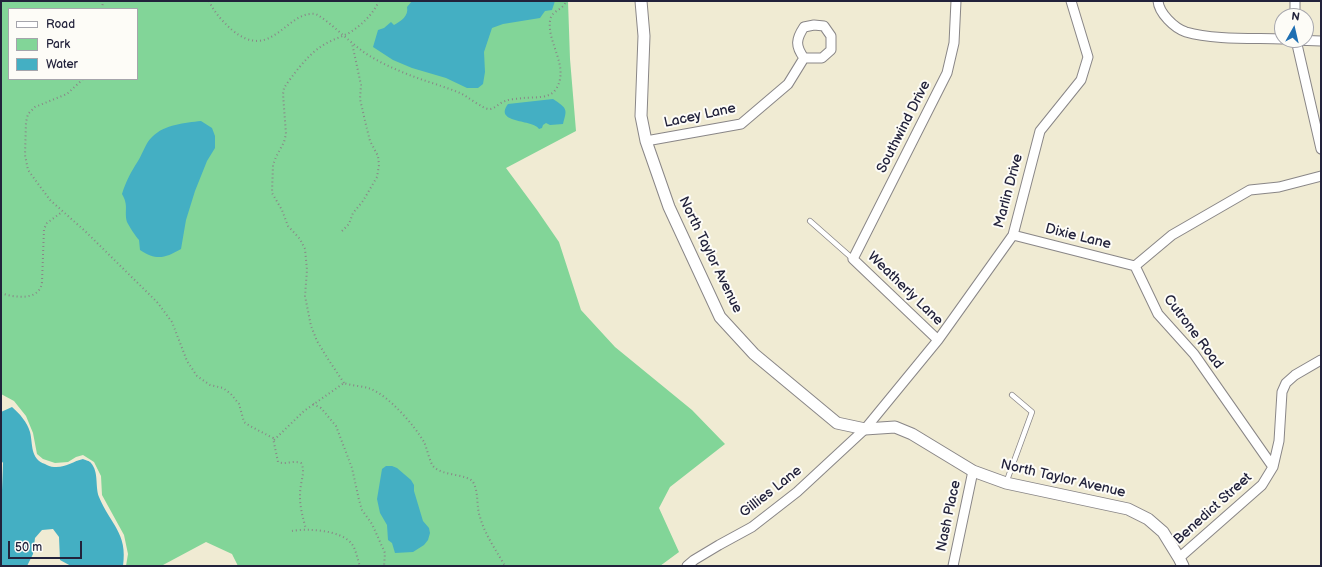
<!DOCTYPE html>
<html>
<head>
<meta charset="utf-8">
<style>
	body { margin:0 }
	#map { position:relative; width:1322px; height:567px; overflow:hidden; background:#f0ebd3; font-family:"Balsamiq Sans",sans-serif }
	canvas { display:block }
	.frame { position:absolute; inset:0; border:2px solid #22223b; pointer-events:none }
	.legend { position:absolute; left:8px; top:8px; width:130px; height:72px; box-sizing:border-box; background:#fdfcf7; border:1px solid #a5a5ac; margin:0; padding:5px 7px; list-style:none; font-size:12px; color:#22223b }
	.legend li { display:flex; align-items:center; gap:8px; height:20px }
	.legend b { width:20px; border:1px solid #a5a5ac }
	.north { position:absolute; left:1274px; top:8px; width:40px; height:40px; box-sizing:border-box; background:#fdfcf7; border:1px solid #a5a5ac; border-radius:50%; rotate:8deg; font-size:11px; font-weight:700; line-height:16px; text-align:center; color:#22223b }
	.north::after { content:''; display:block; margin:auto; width:14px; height:18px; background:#1f6fb2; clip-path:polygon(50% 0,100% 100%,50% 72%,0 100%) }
	.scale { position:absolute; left:8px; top:541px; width:74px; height:18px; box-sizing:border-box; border:2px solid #22223b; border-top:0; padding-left:5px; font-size:12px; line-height:14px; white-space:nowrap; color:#22223b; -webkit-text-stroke:3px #fdfcf7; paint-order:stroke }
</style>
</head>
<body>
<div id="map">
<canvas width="1322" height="567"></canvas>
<div class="frame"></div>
<ul class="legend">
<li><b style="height:5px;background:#fff"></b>Road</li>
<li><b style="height:11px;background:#82d598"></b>Park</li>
<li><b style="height:11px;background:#44afc3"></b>Water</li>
</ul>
<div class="north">N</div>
<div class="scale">50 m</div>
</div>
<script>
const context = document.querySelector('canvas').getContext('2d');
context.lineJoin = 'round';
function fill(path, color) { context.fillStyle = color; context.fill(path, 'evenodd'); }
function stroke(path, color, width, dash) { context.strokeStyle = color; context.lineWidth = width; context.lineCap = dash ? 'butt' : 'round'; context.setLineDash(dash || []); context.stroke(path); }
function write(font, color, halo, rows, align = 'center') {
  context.font = font + ' "Balsamiq Sans",sans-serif'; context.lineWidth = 4; context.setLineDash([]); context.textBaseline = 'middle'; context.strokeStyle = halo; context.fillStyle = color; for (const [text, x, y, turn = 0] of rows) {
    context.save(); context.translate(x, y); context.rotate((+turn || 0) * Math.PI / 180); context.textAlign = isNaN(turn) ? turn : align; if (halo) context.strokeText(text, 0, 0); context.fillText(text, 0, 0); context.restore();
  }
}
const green = new Path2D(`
	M1,1H568L570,59L576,131L506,168L537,210L559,242L581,310L615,347L692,410L725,444L670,487L659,508L679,552L660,566H238L232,554L206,542L163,565L158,566H126L128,554L124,535L102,495L101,476L94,462L83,455L76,457L68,462L55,463L43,459L37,454L33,433L26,416L14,401L1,394ZM9,9H137V79H9Z`);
const water = new Path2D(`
	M412,1H555L552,10L545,11L540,18L503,24L492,28L484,52L485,72L483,84L478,88H467L446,78L412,68L393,60L373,47L378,30L384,28L391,22L394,25C401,21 409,16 407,7Z
	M553,99C568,109 567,109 563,124L550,125L546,123L543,125L542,128L539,129C534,119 493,124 508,104Z
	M201,121L212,128L215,136V148L207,161L195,191L186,220L181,249C165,258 157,261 140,250L139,240C136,237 129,226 127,222C124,211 129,206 122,194C126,181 131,172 138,161C143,153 146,142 152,137C165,124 185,123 201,121Z
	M12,407C20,414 27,422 30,432C33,444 30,459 45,464C47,465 51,467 54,467C66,468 73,461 83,459C85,460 90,461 91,463C99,472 95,487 99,497C110,524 128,533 123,566H71L60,560L59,537L53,529L42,530L35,538L33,554L27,566H1V492L2,490L3,463L1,460V412Z
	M386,466H392L397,468L411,480L414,485V491L423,521L429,528L430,533L428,540L424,545L413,552L395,553L392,543L388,540L387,525L380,513L377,499L382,469Z`);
const path = new Path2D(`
	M209,1C214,12 223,22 232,30C272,63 286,10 316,14C336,26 352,46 373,58C389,67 406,74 423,80C435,84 448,88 460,93C467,96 483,109 489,109C495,109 499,103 505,101C510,99 517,99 523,98C534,97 550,99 556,89C570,67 547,43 550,21C551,10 563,11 566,1
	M102,9L103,1
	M83,79L67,94L35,107L28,114L26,122L25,155L28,170L50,200L85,231L157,302L172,322L187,361L197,376L210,385L223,388L231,394L239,404L244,422L250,426L273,438L278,462C286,465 293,460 301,463C305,470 302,477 301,485C298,500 302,515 306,529
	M342,231L349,224L353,213L363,201L377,177L379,165L378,156L370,141L366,125L360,99L361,85L352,43
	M1,293C15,298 40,301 42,282L44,229L47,223L62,212
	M344,383L328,359L317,341L311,326L305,296L307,270L305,249L300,239L288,226L282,210L272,193L273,165L276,157L284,142L286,134L283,94L284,88C292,76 307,56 319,48C328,41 339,38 349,33C362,25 373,14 379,1
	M313,404L321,408L336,426L352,468L359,500L362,510L372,524L385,553L384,566
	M274,440L304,411L344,383C353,386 363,386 371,389C390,397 414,425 424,442C427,448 430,464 434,467C443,476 468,474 473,482C479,492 476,506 480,517C485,535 496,550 505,566
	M292,531C307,528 340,530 351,543C356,548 357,559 360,566`);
const service = new Path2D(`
	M810,221L853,259
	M1006,483L1032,412L1012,395`);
const minor = new Path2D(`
	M1158,1C1159,13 1174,28 1186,32C1213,40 1253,38 1282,39
	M1295,1V16
	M1294,40L1321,41
	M1296,40L1321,149
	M646,141L741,124L788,84L804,58C795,46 796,39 804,27L814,25L824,26L831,36V50L822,58H804
	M1013,235L1135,266
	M1135,266L1158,314L1194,354L1273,467
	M1135,266L1172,235L1250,190L1279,187L1321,176
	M938,340L853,259L947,73L954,43L956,1
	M1179,558L1262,485L1273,467L1279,441L1282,392L1286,383L1295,375L1321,360
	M687,566L694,560L719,545L752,527L797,492L865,429L938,340L1013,235L1040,131L1081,80L1088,57L1071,1
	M953,566L973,471`);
const tertiary = new Path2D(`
	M641,1L644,36L641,116L646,141L669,207L720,317L754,354L837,423L865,429L895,427L912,434L973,471L1006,483L1128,509L1148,519L1163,532L1179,558L1183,566`);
const streetNames = [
	["Lacey Lane",700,116,-12],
	["Southwind Drive",904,127,-63],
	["Marlin Drive",1009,191,-75],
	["Dixie Lane",1078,237,14],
	["North Taylor Avenue",710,255,64],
	["Weatherly Lane",905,289,44],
	["Cutrone Road",1193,332,53],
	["North Taylor Avenue",1063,479,13],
	["Gillies Lane",771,492,-38],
	["Benedict Street",1213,509,-42],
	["Nash Place",949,516,-78]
];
fill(green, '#82d598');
fill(water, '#44afc3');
stroke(service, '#898687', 6);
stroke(minor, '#898687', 11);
stroke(tertiary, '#898687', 13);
stroke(path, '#898687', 2, [1, 3]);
stroke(service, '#fff', 4.5);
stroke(minor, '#fff', 9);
stroke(tertiary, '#fff', 11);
write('14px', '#22223b', '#fdfcf7', streetNames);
</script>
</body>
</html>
